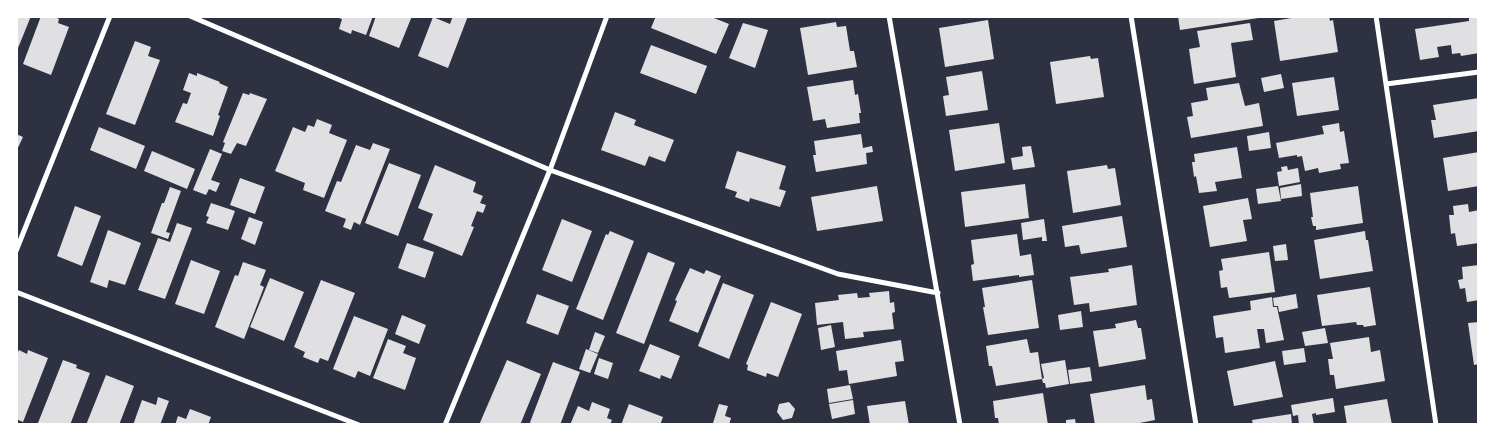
<!DOCTYPE html>
<html>
<head>
<meta charset="utf-8">
<style>
	body { margin:0 }
	#map { position:relative; width:1495px; height:441px; overflow:hidden; background:#2d3142; font-family:"Roboto Condensed",sans-serif }
	canvas { display:block }
	.frame { position:absolute; inset:0; border:18px solid #fff; pointer-events:none }
</style>
</head>
<body>
<div id="map">
<canvas width="1495" height="441"></canvas>
<div class="frame"></div>
</div>
<script>
const context = document.querySelector('canvas').getContext('2d');
context.lineJoin = 'round';
function fill(path, color) { context.fillStyle = color; context.fill(path, 'evenodd'); }
function stroke(path, color, width, dash) { context.strokeStyle = color; context.lineWidth = width; context.lineCap = dash ? 'butt' : 'round'; context.setLineDash(dash || []); context.stroke(path); }
const building = new Path2D(`
	M16,16H31L16,53Z
	M41,16H52L59,19L58,23L69,27L51,75L23,64Z
	M340,16H373L366,35L352,30L351,34L339,29L342,19L339,18Z
	M376,16H412L399,48L369,36Z
	M453,16H468L448,68L418,56L433,17L450,24Z
	M656,16H709L729,24L716,54L651,28Z
	M1178,16H1265V17L1180,30Z
	M1303,16H1329L1330,21L1333,20L1338,52L1280,61L1274,21Z
	M1469,16H1479V53L1461,56L1460,53L1452,54L1451,45L1437,47L1439,57L1420,60L1415,29L1469,21Z
	M988,20L994,59L945,67L939,28Z
	M836,22L837,27L846,26L850,51H854L857,67L808,75L800,28Z
	M743,23L768,30L755,68L729,58Z
	M1250,23L1253,40L1231,43L1236,77L1194,84L1189,49L1200,47L1197,31Z
	M135,41L151,47L148,56L160,60L135,125L106,114Z
	M651,45L707,66L696,94L640,73Z
	M1090,56L1091,59L1098,58L1104,97L1056,104L1050,62Z
	M982,71L988,110L946,116L943,96L949,95L946,77Z
	M189,73L197,76V73L220,82L219,83L228,87L218,115L220,116L213,136L175,122L183,103L187,104L191,93L183,90Z
	M1281,74L1284,88L1264,92L1261,78Z
	M1334,77L1339,110L1297,116L1292,83Z
	M853,80L855,95L858,94L861,113H859L860,123L827,128L825,119L813,121L807,87Z
	M1239,83L1245,106L1259,103L1263,126L1191,138L1187,117L1193,116L1191,103L1208,100L1206,88Z
	M243,93L249,95L250,93L267,99L246,146L237,143L231,154L222,151L225,143L223,142Z
	M1479,98V131L1434,138L1431,120H1436L1433,105Z
	M615,112L636,120L634,125L674,140L665,162L649,156L645,166L601,150Z
	M317,119L332,125L329,133L347,140L324,198L303,190L305,183L275,171L293,127L305,132L308,125L314,127Z
	M999,123L1005,163L955,171L949,130Z
	M1339,123L1340,132L1344,131L1349,163L1340,164L1341,169L1319,173L1318,168L1305,171L1302,156L1297,157V155L1279,158L1276,143L1324,134L1322,126Z
	M99,127L145,146L136,169L90,150Z
	M1269,132L1271,148L1249,151L1247,136Z
	M16,134L23,137L16,152Z
	M861,134L863,148L872,146L873,152L866,153L867,164L816,172L813,155H816L814,141Z
	M373,143L390,149L360,225L354,222L351,230L343,227L346,219L325,211L337,181L341,182L356,145L370,150Z
	M1031,146L1035,167L1013,170L1011,158L1023,156L1022,147Z
	M1237,147L1242,178L1215,182L1217,191L1199,193L1196,176L1194,177L1192,162H1195L1194,154Z
	M210,149L222,154L211,180L220,183L216,192L209,189L206,195L193,190Z
	M152,151L195,169L187,189L144,171Z
	M737,151L786,166L779,189L786,191L780,207L750,198L749,202L735,197L737,192L725,188Z
	M1479,152V186L1448,191L1443,158Z
	M389,163L421,175L398,236L365,223Z
	M435,165L476,182L473,192L483,196L480,203L486,205L483,213L477,211L471,226L474,227L462,256L423,240L433,214L418,208Z
	M1107,165L1108,169L1115,168L1121,205L1073,213L1067,171Z
	M1287,166L1288,170L1298,168L1300,182L1279,186L1277,172L1282,171L1281,167Z
	M240,178L265,187L255,214L230,205Z
	M1025,184L1029,218L965,227L961,192Z
	M1301,184L1302,196L1281,199L1280,188Z
	M877,186L883,221L817,231L811,197Z
	M1278,186L1281,201L1258,204L1256,189Z
	M1358,186L1363,223L1316,230V226H1313L1311,217H1313L1310,193Z
	M170,187L181,191L166,232L170,233L168,239L151,233L162,203H164Z
	M1248,198L1252,219L1243,220L1247,241L1210,247L1203,206Z
	M211,203L235,211L228,230L206,223L209,217L206,216Z
	M1468,204L1469,212L1479,210V243L1457,246L1455,233L1451,234L1449,215H1454L1453,206Z
	M75,206L101,216L82,266L57,256Z
	M1122,216L1127,247L1081,254L1079,245L1065,247L1062,226Z
	M249,217L263,222L255,245L241,239Z
	M562,219L592,231L572,282L542,270Z
	M1044,219L1047,241H1042V237L1023,240L1021,223Z
	M177,223L192,228L165,299L138,290L158,238L170,242Z
	M108,230L141,243L125,285L109,280L107,288L90,282Z
	M610,231L634,241L603,320L576,309L606,234L608,235Z
	M1365,231L1366,240H1368L1373,271L1320,279L1314,240Z
	M1017,234L1020,256L1031,254L1034,275L1019,277V275L973,281L971,265L974,264L971,240Z
	M407,243L434,252L425,278L398,268Z
	M1286,244L1288,260L1275,261L1273,246Z
	M648,252L675,263L644,344L616,333Z
	M1269,252L1275,292L1229,298L1227,287L1221,288L1219,271L1223,270L1221,259Z
	M191,260L220,271L204,314L175,304Z
	M243,262L266,270L260,285L264,287L244,339L215,327L235,275L238,276Z
	M1132,265L1137,305L1090,312L1089,303L1074,305L1070,277L1109,272L1108,269Z
	M1479,265V300L1467,302L1465,288L1460,289L1458,280L1463,279L1462,267Z
	M690,268L704,274L706,270L721,276L698,333L669,321L677,301L675,300Z
	M270,278L304,292L284,341L250,327Z
	M321,280L355,293L328,361L320,358L318,363L303,357L305,352L294,347Z
	M1032,280L1039,328L988,335L983,307H985L982,288Z
	M723,283L754,295L729,359L698,346Z
	M1370,287L1376,325L1364,327L1363,325H1357L1356,322L1322,326L1317,295Z
	M889,291L890,303L894,302L895,312L892,313L894,329L863,332L864,337L845,339L843,322L817,325L815,303L839,300L838,295L857,293L858,298L870,297L869,293Z
	M537,294L569,306L558,335L526,323Z
	M1296,294L1298,308L1279,312L1278,306H1274L1273,298Z
	M1272,297L1273,307H1277L1284,340L1266,343L1264,329H1257L1260,348L1225,353L1223,337L1216,338L1213,316L1251,310L1250,301Z
	M771,302L802,314L778,377L767,373L766,377L747,370L748,365L746,364Z
	M1081,311L1083,327L1060,330L1058,315Z
	M402,315L426,325L419,344L395,334Z
	M354,316L388,329L370,376L358,371L355,378L333,369Z
	M1136,320L1138,328H1141L1146,359L1099,367L1093,331L1116,328L1115,324Z
	M1479,322V364L1474,365L1468,323Z
	M831,325L835,347L821,350L818,328Z
	M1325,328L1328,343L1305,346L1302,332Z
	M595,332L605,336L598,353L589,350Z
	M1369,337L1371,352L1380,350L1385,381L1336,389L1334,375H1330L1328,359H1333L1330,343Z
	M388,339L406,346L403,353L416,358L405,390L373,378Z
	M1027,339L1030,353L1038,352L1042,379L996,386L992,366H989L986,346Z
	M901,340L904,361L895,362L897,376L849,384L847,370L839,371L836,351Z
	M650,344L680,356L671,379L661,375L660,379L639,371Z
	M1304,348L1306,362L1284,365L1282,351Z
	M586,349L598,354L590,373L579,369Z
	M19,350L27,354L28,350L48,358L23,422L16,419V356Z
	M599,358L613,363L608,379L594,374Z
	M63,360L77,365L76,368L90,373L70,425H42L38,423Z
	M507,360L541,374L520,425H479Z
	M1065,360L1069,384L1046,388L1045,383H1043L1042,379L1044,378L1041,364Z
	M1275,361L1283,397L1234,406L1227,371Z
	M553,362L580,372L560,425H529Z
	M1090,367L1092,381L1070,384L1068,370Z
	M106,375L134,386L119,425H86Z
	M850,385L853,399L829,403L827,389Z
	M1145,385L1147,400L1152,399L1155,420L1129,425H1095L1090,394Z
	M1043,393L1048,425H999L998,418H995L993,401Z
	M158,397L169,401L160,425H133L142,400L156,405Z
	M1333,398L1335,412L1316,415V413L1312,414L1314,425H1299L1298,415L1293,416L1291,405Z
	M1387,399L1392,425H1347L1344,406Z
	M853,400L855,414L832,419L829,404Z
	M905,401L909,425H870L867,406Z
	M592,402L610,409L607,418L612,420L610,425H570L578,406L589,411Z
	M789,402L795,409L792,418L783,420L777,412L779,404Z
	M629,404L663,417L660,425H621Z
	M719,404L728,406L725,416L731,418L729,425L713,423Z
	M190,409L211,417L208,425H175L178,416L186,419Z
	M1291,414L1292,425H1253L1252,420Z
	M1075,419L1076,425H1066V420Z`);
const minor = new Path2D(`
	M190,16L550,170L838,274L938,293
	M889,16L960,425
	M1131,16L1196,425
	M1376,16L1436,425
	M1386,84L1479,72
	M16,251L110,16
	M16,292L359,425
	M445,425L550,170L607,16`);
fill(building, '#e0e0e3');
stroke(minor, '#fff', 5);
</script>
</body>
</html>
